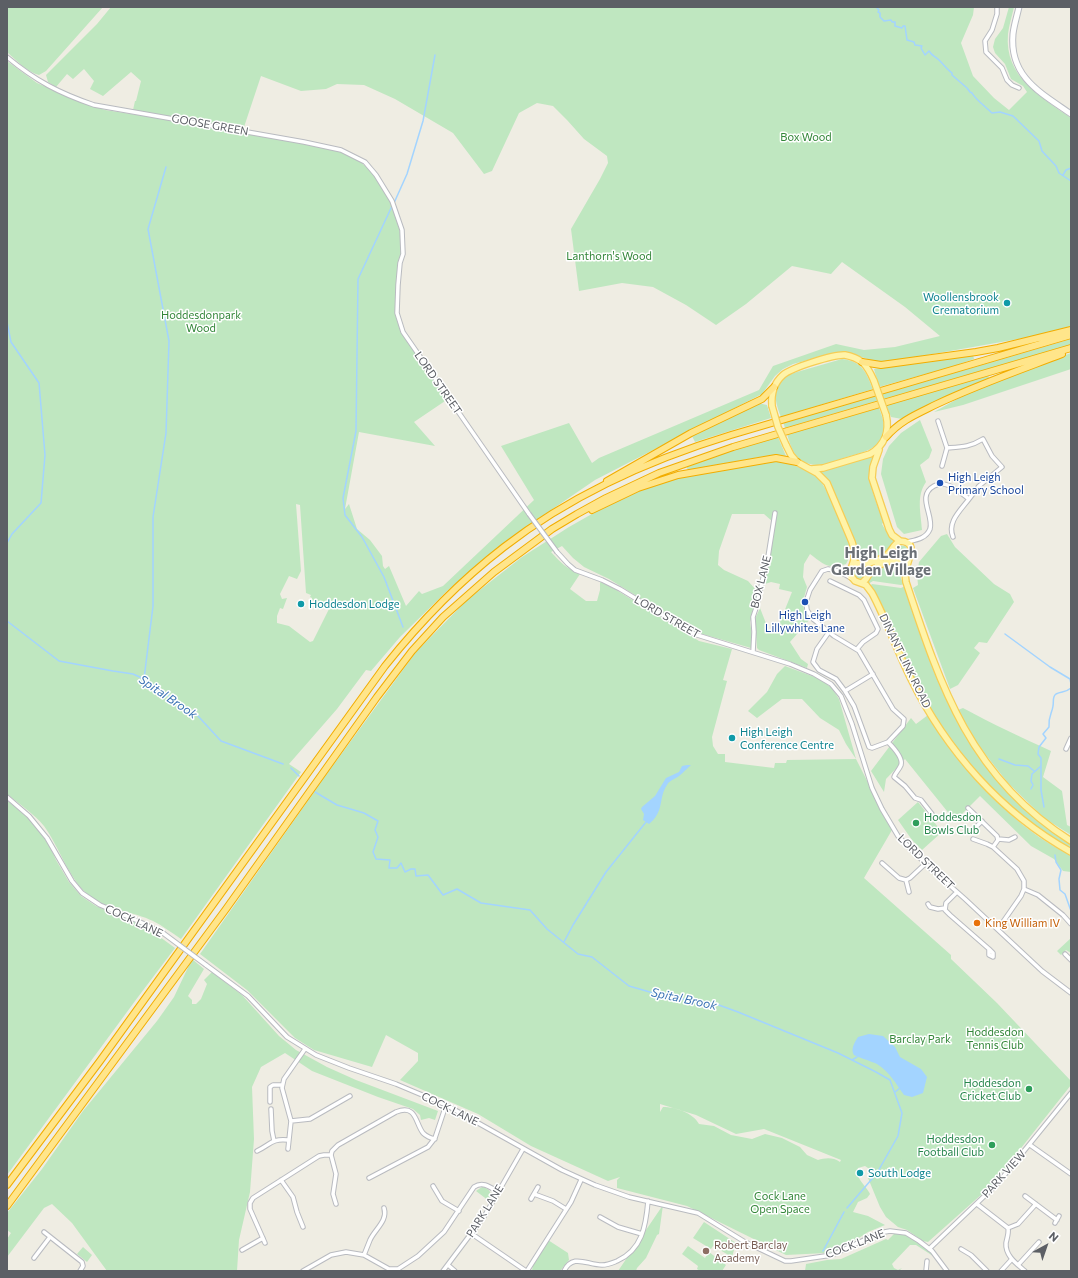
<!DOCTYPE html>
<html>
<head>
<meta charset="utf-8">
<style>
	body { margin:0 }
	#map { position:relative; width:1078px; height:1278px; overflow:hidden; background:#efede3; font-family:Commissioner,sans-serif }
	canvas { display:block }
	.frame { position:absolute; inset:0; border:8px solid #5c5f65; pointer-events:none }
	.north { position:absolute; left:1026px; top:1226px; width:40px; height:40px; -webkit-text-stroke:3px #fff; paint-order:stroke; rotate:40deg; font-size:11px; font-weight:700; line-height:16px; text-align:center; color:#5c5f65 }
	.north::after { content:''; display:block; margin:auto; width:14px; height:18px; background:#5c5f65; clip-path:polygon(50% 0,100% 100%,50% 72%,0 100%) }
</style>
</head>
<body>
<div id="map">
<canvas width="1078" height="1278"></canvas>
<div class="frame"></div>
<div class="north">N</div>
</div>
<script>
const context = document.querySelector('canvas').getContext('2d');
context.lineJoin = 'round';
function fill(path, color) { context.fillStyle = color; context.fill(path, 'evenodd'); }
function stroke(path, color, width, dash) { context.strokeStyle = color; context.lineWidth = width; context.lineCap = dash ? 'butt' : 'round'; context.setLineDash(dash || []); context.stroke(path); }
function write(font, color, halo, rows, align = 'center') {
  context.font = font + ' Commissioner,sans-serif'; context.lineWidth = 3; context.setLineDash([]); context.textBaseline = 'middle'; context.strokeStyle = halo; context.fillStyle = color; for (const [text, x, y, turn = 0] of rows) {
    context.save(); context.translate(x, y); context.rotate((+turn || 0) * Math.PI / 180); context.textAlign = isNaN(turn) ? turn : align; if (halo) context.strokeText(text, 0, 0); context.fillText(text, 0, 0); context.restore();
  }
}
const green = new Path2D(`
	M7,7H103L46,71L39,75C27,72 16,60 7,52Z
	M111,7H974L973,15L961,43L973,76L994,98L1009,110L1027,92L1023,86L1011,79L1005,64L995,53L993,47L995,39L1003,28L1009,7H1014C1012,16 1009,25 1008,34C1004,77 1041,97 1071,118V327L1030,337L893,361L877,362L845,352L835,353L793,364L783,369L775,376L762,394L595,480L541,517L495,550L447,591L400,637L371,671L366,670L337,709L289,764L301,772L181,939C172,933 163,926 153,921C135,912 102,909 88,895C67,876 60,848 44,826C34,814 19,804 7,794V61L37,83L82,102L105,110L224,128L338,150L359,161L374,173L395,210L402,242L397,304V321L403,334L448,399L414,422L435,446L359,432L345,509L349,504L357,529L370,540L382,556L383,566L385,569L389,566L406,606L419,591L422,594L443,586L534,500L501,446L569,423L592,463L599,458L759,390L773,366L836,344L864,350L895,347L940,336L905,307L842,262L831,274L792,266L746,304L716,325L686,305L653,287L622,283L579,291L571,229L600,179L608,163L607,156L584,139L567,120L553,106L537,103L519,113L492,171L484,174L453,133L395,99L364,85L337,84L326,89L301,91L261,76L243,130L133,110L135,101H136L141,81L131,72L103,96L90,89L94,81L84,69L73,79L67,74L56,87L48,82L46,75L97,24ZM296,504L300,505L306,593L311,595L310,597L312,598V600L329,609L313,641L310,642L289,626L277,623V616L280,608L283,609L287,598L282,599L280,594L289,576L297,579L301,571Z
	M1071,339V345L884,399L882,394Z
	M1071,353V369L963,405L934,412L975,389L1032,367Z
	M973,355L974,359L951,367L879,387L874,369Z
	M842,359C862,361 866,372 873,389L781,417C774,399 771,385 790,374Z
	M988,375L989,378L929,405L902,419L891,417L886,405Z
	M876,396L877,401L785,428L783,422Z
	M758,403L767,405L771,418L695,442L692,436Z
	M879,408C893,442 877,449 847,457C837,460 827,465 817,465C797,464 792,452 787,434Z
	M920,420L932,450L929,458L920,465L926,482C916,496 921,513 922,530L904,534L897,527L881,474L883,459L889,446L901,433Z
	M778,437L786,456L777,455L760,457L688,470L686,466L727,452Z
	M873,456C866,481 875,499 884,522L882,524C884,528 891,538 894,541L885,554L870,560H857L856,546L834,491L827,479L819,472Z
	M780,460C790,463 812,472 819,479C827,488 849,536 850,547C851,554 849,559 846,564C829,570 823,564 810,554L804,564L803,577L807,587L803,601L804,611L810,619L790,642L801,659L808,664L807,668L759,650L757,648L755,619L760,608L769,631L778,627L792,592L779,589L780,584L771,582L765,584L774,534L773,522L764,514H732L719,551L718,565L724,570L748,581L757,591L755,608L750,622L753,642L751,648L695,632L609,579L584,567L573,558L562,546L551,552C560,562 567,569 580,574L570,589L586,601H597L600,590V582L613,588L699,641L732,649L723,680L727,681L712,737L713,746L718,754H725V762L774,768L775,763H786L787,760L856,759L846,744L839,730L820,718L802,699H782L757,718L748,711L767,692L777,674L785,666L820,679L832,688L839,699L856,759L892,830L864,878L951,955V959L997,1003L1071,1081V1085L991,1186L928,1242L923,1241L907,1230L898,1227L886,1217L880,1207L868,1178V1168L865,1166L858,1168C855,1179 866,1185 870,1194L867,1198L858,1202L853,1212L868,1216L885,1225L868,1232L851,1243L835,1251L826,1253L786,1255L687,1206L617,1188V1180L620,1177L608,1181L531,1146L478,1114L400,1080L418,1061V1053L386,1035L372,1067L314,1050L295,1038L247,990L200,954L326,775L416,652L467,600L522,557L569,527L627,494L679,477ZM660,1104L696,1115L736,1134L764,1129L841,1160L840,1162C833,1157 825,1158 818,1160L807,1155L800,1147L782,1138L765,1134L752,1139L731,1135L714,1126L699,1124C693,1113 676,1107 663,1107L660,1112Z
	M947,534L955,547L994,584L1010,594L1014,602L987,643L979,642L974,648L980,653L958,685L950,689L913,588L918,585L917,574L919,562L941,536Z
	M897,545L905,546L907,548V553L903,557L891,558V557L895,553L894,551Z
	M895,563L904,564C903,566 900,577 901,579C902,581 903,582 904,584L901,585L873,581L868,584L867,583L876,570L887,564Z
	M868,566L869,568L865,572L866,574L862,579L857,578L853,575V570L855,568Z
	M872,584L901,588L905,586C918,625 929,664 947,701C974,759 1016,810 1071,844V849C1000,811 945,743 910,671C903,655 896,640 889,624C884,611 879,596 870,586Z
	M963,708C992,724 1021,737 1051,751L1043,777L1062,791L1067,825L1071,827V835L1044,818L1008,783L978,745L958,710Z
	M928,715C958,760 994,805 1039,837C1049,844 1061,850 1071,856V872L1063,871L1054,859L1031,846L980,796L955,821L905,759L886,779L884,792L871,771L911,718L916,724Z
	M7,800L28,818L39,831L50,846L56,860L69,882L81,896L96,906L145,926L175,948L138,997L7,1175Z
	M918,802L942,832L922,850L912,840L898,820Z
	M1071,938V953L1066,950L1061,955L1057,951Z
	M192,959L204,969L188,996L192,1000V1004H196L201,999L207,984L204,980L212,972L242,995L279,1036L296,1050L327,1067L356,1080L438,1111L435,1120L429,1118L421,1120L420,1115L413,1109L378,1097L312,1071L285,1053L261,1067L252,1087L254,1139L250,1192L239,1240L237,1271H107L72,1223L52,1204L44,1208L7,1257V1239L11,1233L7,1230V1213L42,1169L83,1111L157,1021L174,997Z
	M482,1187C490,1188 493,1194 489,1201L476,1191Z
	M663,1205L659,1234L657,1235L646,1258L637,1268L636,1271H618Z
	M704,1222L736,1243L732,1257L713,1246L711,1249L693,1238Z
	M896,1232C910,1236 925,1244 933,1256L916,1245H910L892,1264L894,1268L898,1270L902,1268L899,1271H805L806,1264L827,1260L841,1259L886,1239L888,1240Z
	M548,1240L568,1253L569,1260L560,1271H532L533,1264Z
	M688,1246L705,1258L709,1252L726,1265L722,1271H700L697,1269L698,1266L682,1254Z
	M83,1247L92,1255L87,1262L77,1254Z`);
const water = new Path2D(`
	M687,765H691C685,770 681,776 674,779C671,781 668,782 667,785C658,798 665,811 649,824L643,820L644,814L641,809L642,807L655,796L666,778L679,772L682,766Z
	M869,1034L883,1036L895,1047L900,1057L921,1069L927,1077L923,1093L912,1097L904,1095C896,1084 890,1072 877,1064C873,1062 855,1056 854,1055C850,1049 855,1042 858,1037Z`);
const stream = new Path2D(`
	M876,7L879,10L878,12L880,13V17L884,21L891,20L892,22H895V26L902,28L903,26H905L907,40L914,42L915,45L922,46L921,48L925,55L929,51C932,56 935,56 939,60C944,65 947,69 952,73V75L967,88L970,92L972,93C975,99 986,107 992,113L1000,112L1013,116L1039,141L1042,151L1056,166L1059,173L1071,181
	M1063,175L1066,170L1071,168
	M394,203L407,174L423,121L435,55
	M392,206L358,279L356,431L343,498L345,515L362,537L384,577L403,627
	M7,322L11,342L39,383L45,455L41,503L12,534L7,543
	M7,621L59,661L113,671L133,674L144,679L198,716L221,741L283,764
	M1005,634L1050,667L1070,679L1071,684
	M144,679L153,606V517L166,433L169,341L148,229L166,167
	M999,759L1015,765L1028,766L1034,771
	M291,768L299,776
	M1031,789L1033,785L1031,781L1032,774L1041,766
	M315,792L337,805L364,813L378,821L375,830L378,837L373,852L376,859L390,860L389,868H397L401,863L405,872L411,869H415L416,876L428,875L443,895L457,889L481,903L530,910L547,929L578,954L592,957L629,986L674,999H690L716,1004L738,1012L838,1053L876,1072L890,1080L902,1113L898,1136L877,1173L847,1208
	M1044,807L1041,790V758L1038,754L1039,747L1046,738L1043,734L1049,727C1048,716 1052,714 1053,706C1054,701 1052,697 1056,694C1062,691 1065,693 1071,688
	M1055,855L1056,862L1061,870L1059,879L1060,890L1065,894L1071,911
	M564,942L573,925L606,872L646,822
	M852,1060L857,1057
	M895,1092L900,1088
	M823,1251L844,1212`);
const street = new Path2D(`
	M997,7V14L992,30L985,41L986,52L1002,68L1007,80L1012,85L1019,88
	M7,57C36,81 59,93 94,105L304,142L341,150L365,162L376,175L392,201L402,230L403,254L400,263L398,285L397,313L403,332L529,514
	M942,466L947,448
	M953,537C947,522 960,511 969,499
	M907,542C915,540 926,539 930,529C934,515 916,496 934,486C947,479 959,492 969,499L979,486L1002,467L992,456L983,439C970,447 962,447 947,448L938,421
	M557,552L568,564L575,570L602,580L620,589L694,634L790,664L814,674L831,684L841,696L852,724L872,788L882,809L898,836L931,869L965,899L1042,971L1071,993
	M839,571L851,568
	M830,581L859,595L864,600L878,629L876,633L863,642L857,649
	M829,632L817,649L813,662L819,670L836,679L845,691L854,706L869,747L872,748L888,742L903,726L904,719L893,709L859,651L834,636L813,619L807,610L806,602L810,590L822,571L828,569L839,571L851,578
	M753,652L754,632L753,617L756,608L768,557L775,513
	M845,691L873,674
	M888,742C893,747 903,758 901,765C899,770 895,773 894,777L905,786L915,798L921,800L932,814
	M1066,749L1071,738
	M7,797L29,816L47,838L72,881L82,893L100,905L138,921L163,933
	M968,808L997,836L998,840L993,847
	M976,827L982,821
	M973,839L987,844L993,847L1017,869L1024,881V889L1021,896L998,929
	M998,839L1009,840L1015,837
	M882,863L899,878L906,880L910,878L925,864
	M906,880L909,892
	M1024,889L1038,895L1063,915L1071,924
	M957,892L946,903L945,910L950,915L989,949L993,953V957L989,955V949
	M928,904L930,907L938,909L945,908
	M1065,954L1071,960
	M206,965L248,996L287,1037L316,1055L349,1068L396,1084L446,1105L562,1170L595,1185L629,1197L698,1213L745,1242L785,1261H791L832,1255L879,1233L890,1231L906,1233L919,1241L932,1251L947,1271
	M270,1102V1087L273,1085H282
	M271,1109L272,1131L274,1141
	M291,1121L310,1119L350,1096
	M1030,1145L1071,1174
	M288,1149L291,1121L282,1088L284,1079L305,1049
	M257,1151C270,1145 272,1138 288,1140
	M369,1178L428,1147L435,1138L446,1105
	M281,1180L293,1197L297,1212L303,1227
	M433,1186L442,1201L459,1211
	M534,1194L553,1201L566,1209
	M1025,1196L1057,1220
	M531,1199L538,1187
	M336,1204L333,1194L336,1174L331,1155L332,1151L338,1145L396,1112C417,1104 415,1123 423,1133C426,1136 430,1138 435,1139
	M977,1204L1008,1228C1009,1233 1007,1238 1006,1243C1005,1256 1017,1264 1025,1271
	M600,1217L618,1227L642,1234
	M1055,1223L1059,1216
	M1008,1228L1018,1224L1036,1204
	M44,1232L82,1262L83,1266L80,1271
	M472,1234L526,1271
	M265,1243L250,1209V1203L253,1198L319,1156L324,1155H331
	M929,1249L998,1183L1071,1093
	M961,1249L971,1255L987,1271
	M242,1250L263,1238
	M364,1255C366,1250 368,1245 370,1240C375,1229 388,1221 384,1208
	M34,1258L50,1237
	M448,1265L455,1271
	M1018,1265L1039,1242
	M303,1271L331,1255L346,1252L364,1255L389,1269H398L418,1256L444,1232L474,1187C483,1181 490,1187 498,1192
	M443,1271L485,1215L523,1149
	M527,1271L571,1202L581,1180
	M564,1271C573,1253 587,1265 602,1265C608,1265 612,1263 617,1261C642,1250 646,1226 648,1201
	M926,1271L927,1261
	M1001,1271L1012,1259`);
const secondary = new Path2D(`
	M1019,7C1017,16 1014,25 1013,34C1009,77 1041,93 1071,114`);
const primary = new Path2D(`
	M772,406C771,395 774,383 783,375C791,368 834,354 845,355C850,356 858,359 862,362C868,367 871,374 874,381
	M786,445L791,455L797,462L817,473L827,483L852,542L854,549V560L850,572V575L855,581L866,585L872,593C887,621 897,651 911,679C946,750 1001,813 1071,852
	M879,450L873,467L872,478L889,529L892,535L900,541
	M811,469L823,468L870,454C884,446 890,432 886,415
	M853,565C859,562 863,564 869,563C874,562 879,560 884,557C892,553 892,545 900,541C918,542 909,556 907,566C905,572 905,576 906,582C941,688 971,778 1071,841
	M862,583L866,579L871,571L877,566L889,561L908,560`);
const highway = new Path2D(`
	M862,362L881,365L976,352L998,348L1071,330
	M886,437C901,420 917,414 937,404C977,385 1020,370 1062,354
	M607,481L691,433L762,399L774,387
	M592,510L638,488L678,475L776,458L797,462
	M7,1185L100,1061L385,666C420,622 460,581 504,547C570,496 652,459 731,435L1071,335
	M7,1206L226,909L377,697L412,651L443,617L494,572L552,529L577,514L606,498L659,473L733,447L1071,348`);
const streetBridge = new Path2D(`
	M529,514L557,552
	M163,933L206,965`);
const primaryBridge = new Path2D(`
	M874,381L886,415
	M772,406L778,427L786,445`);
const markers = [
	[1007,303,4,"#0f9aa8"],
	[940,483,4,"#1a4fb4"],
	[805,602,4,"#1a4fb4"],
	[301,604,4,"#0f9aa8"],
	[732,738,4,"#0f9aa8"],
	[916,823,4,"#2e9e5b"],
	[977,923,4,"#e8710a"],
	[1029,1089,4,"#2e9e5b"],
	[992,1145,4,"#2e9e5b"],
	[860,1173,4,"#0f9aa8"],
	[706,1251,4,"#8d6e63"]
];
const streetNames = [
	["GOOSE GREEN",210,125,10],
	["LORD STREET",438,383,55],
	["BOX LANE",761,582,-76],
	["LORD STREET",667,617,30],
	["DINANT LINK ROAD",905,661,64],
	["LORD STREET",926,862,44],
	["COCK LANE",134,921,25],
	["COCK LANE",450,1109,26],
	["PARK VIEW",1004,1174,-48],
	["PARK LANE",485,1211,-58],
	["COCK LANE",855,1244,-21]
];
const parkNames = [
	["Box Wood",806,137],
	["Lanthorn's Wood",609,256],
	["Hoddesdonpark",201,315],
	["Wood",201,328],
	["Hoddesdon",995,1032],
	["Tennis Club",995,1045],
	["Barclay Park",920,1039],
	["Cock Lane",780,1196],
	["Open Space",780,1209]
];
const cultureNames = [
	["Woollensbrook",999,297,"right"],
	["Crematorium",999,310,"right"],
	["Hoddesdon Lodge",309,604],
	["High Leigh",740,732],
	["Conference Centre",740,745],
	["South Lodge",868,1173]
];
const transitNames = [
	["High Leigh",948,477],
	["Primary School",948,490],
	["High Leigh",805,615,"center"],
	["Lillywhites Lane",805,628,"center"]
];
const leisureNames = [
	["Hoddesdon",924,817,"left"],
	["Bowls Club",924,830,"left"],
	["Hoddesdon",1021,1083],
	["Cricket Club",1021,1096],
	["Hoddesdon",984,1139],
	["Football Club",984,1152]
];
const foodNames = [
	["King William IV",985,923]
];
const educationNames = [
	["Robert Barclay",714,1245],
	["Academy",714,1258]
];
const waterNames = [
	["Spital Brook",168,697,34],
	["Spital Brook",684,999,12]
];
const districtNames = [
	["High Leigh",881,553],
	["Garden Village",881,570]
];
fill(green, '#bfe7c0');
fill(water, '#a3d4ff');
stroke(stream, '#a3d4ff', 1.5);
stroke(street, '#b9bbc0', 5.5);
stroke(secondary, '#b9bcc2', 7);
stroke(primary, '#f6cd55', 8);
stroke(highway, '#f2ad00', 8);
stroke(street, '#fff', 3.5);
stroke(secondary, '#fff', 5);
stroke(primary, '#fff3a8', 5.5);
stroke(highway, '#ffe58a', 6);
stroke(streetBridge, '#b9bbc0', 5.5, []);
stroke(primaryBridge, '#f6cd55', 8, []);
stroke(streetBridge, '#fff', 3.5);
stroke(primaryBridge, '#fff3a8', 5.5);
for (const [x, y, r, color] of markers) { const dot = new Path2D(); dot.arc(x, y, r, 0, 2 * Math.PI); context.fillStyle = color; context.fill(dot); stroke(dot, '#fff', 1.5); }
write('11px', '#5c5f65', '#fff', streetNames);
write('11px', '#328638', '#fff', parkNames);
write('11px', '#0d838f', '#fff', cultureNames, 'left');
write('11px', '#164399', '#fff', transitNames, 'left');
write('11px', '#27864d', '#fff', leisureNames, 'right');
write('11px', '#c56008', '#fff', foodNames, 'left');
write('11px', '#785e54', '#fff', educationNames, 'left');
write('italic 12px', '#3c74b5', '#fff', waterNames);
write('bold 15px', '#6c7177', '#fff', districtNames);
</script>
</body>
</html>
